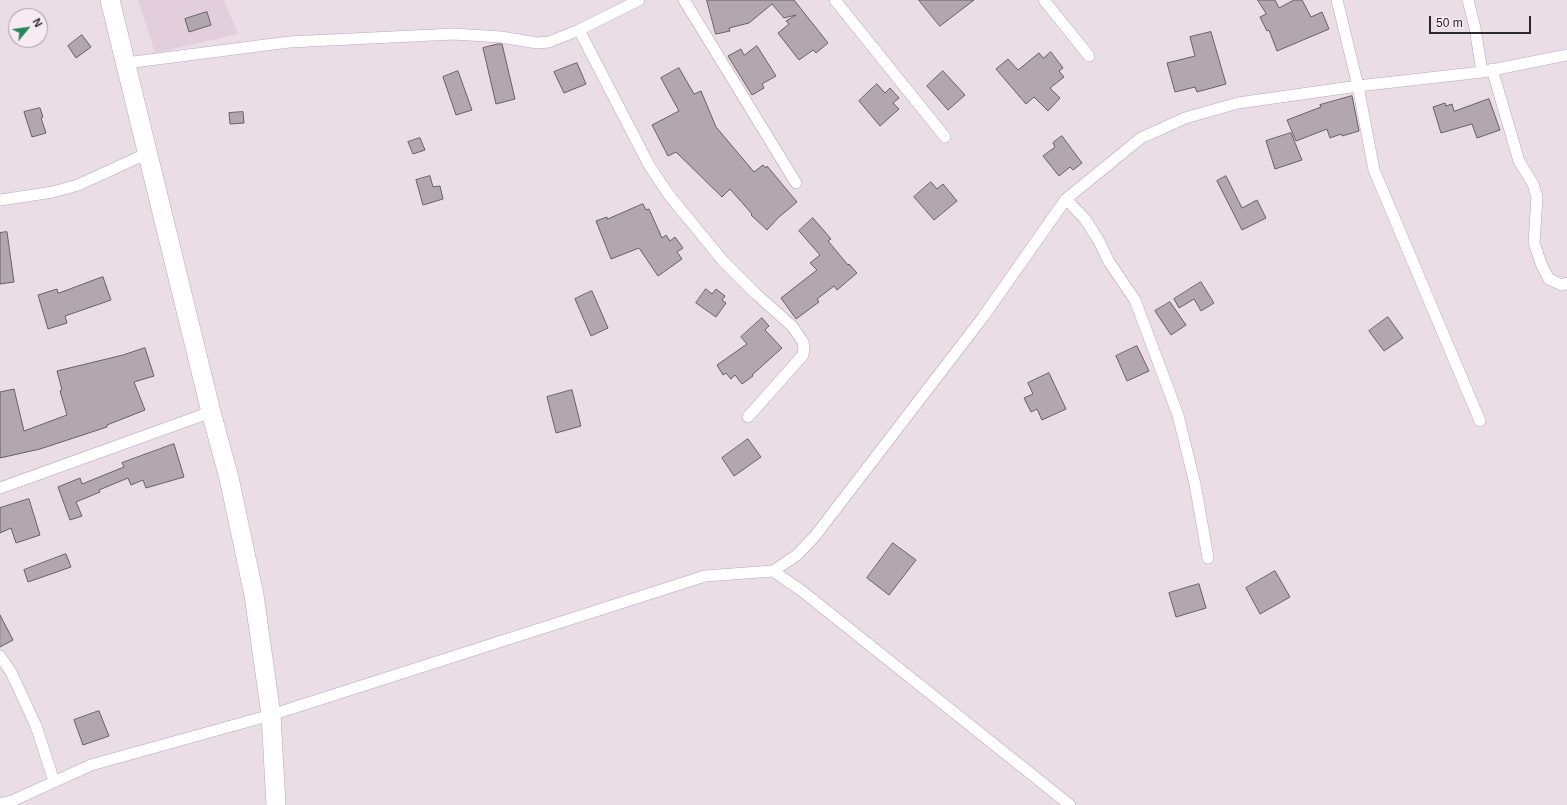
<!DOCTYPE html>
<html>
<head>
<meta charset="utf-8">
<style>
	body { margin:0 }
	#map { position:relative; width:1567px; height:805px; overflow:hidden; background:#eadde5; font-family:Arial,sans-serif }
	canvas { display:block }
	.north { position:absolute; left:8px; top:8px; width:40px; height:40px; box-sizing:border-box; background:#f7eaf2; border:1px solid #a69ca2; border-radius:50%; rotate:61deg; font-size:11px; font-weight:700; line-height:16px; text-align:center; color:#2c272a }
	.north::after { content:''; display:block; margin:auto; width:14px; height:18px; background:#2a855b; clip-path:polygon(50% 0,100% 100%,50% 72%,0 100%) }
	.scale { position:absolute; left:1429px; top:16px; width:102px; height:18px; box-sizing:border-box; border:2px solid #2c272a; border-top:0; padding-left:5px; font-size:12px; line-height:14px; white-space:nowrap; color:#2c272a; -webkit-text-stroke:3px #f7eaf2; paint-order:stroke }
</style>
</head>
<body>
<div id="map">
<canvas width="1567" height="805"></canvas>
<div class="north">N</div>
<div class="scale">50 m</div>
</div>
<script>
const context = document.querySelector('canvas').getContext('2d');
context.lineJoin = 'round';
function fill(path, color) { context.fillStyle = color; context.fill(path, 'evenodd'); }
function stroke(path, color, width, dash) { context.strokeStyle = color; context.lineWidth = width; context.lineCap = dash ? 'butt' : 'round'; context.setLineDash(dash || []); context.stroke(path); }
const built = new Path2D(`
	M138,0H224L238,34L155,53Z`);
const building = new Path2D(`
	M707,0H794L828,43L816,53L813,50L799,60L778,33L789,24L786,21L796,15L784,18L772,4L749,23L729,28L730,31L716,34Z
	M919,0H974L940,26Z
	M1258,0H1275L1279,8L1294,0H1302L1311,17L1322,12L1329,29L1277,51L1269,30L1267,31L1260,17L1266,14Z
	M207,12L211,25L189,32L185,19Z
	M1211,32L1226,84L1197,92L1195,87L1175,92L1167,63L1195,56L1190,37Z
	M82,35L91,47L76,58L68,46Z
	M498,44H502L515,99L496,104L483,48Z
	M757,46L776,76L762,84L764,88L752,95L728,56L741,49L744,55Z
	M1051,52L1063,68L1059,71L1064,77L1050,88L1060,98L1048,111L1034,97L1026,104L996,69L1008,59L1018,70L1039,53L1043,58Z
	M577,63L586,84L564,93L554,72Z
	M679,68L694,94L701,91L716,127L754,172L763,165L766,168L767,166L797,202L779,217L767,230L751,215L752,214L730,189L722,197L676,152L668,156L652,125L679,111L661,78Z
	M458,71L472,110L456,115L443,77Z
	M943,71L965,95L948,110L927,86Z
	M877,84L885,93L890,88L899,98L893,103L899,109L880,126L859,101Z
	M1352,96L1359,131L1342,136L1341,134L1330,138L1327,129L1296,141L1287,120L1321,107L1320,105Z
	M1489,99L1500,130L1477,138L1472,124L1441,133L1433,107L1445,103L1446,106L1452,104L1454,111Z
	M40,108L43,117L41,118L46,133L32,137L24,112Z
	M243,112L244,123L230,124L229,113Z
	M1291,133L1302,160L1275,169L1266,141Z
	M1062,136L1082,163L1073,170L1070,167L1059,176L1043,156L1055,147L1053,143Z
	M420,138L425,150L413,154L408,142Z
	M430,176L433,187L440,186L443,199L423,205L416,180Z
	M1226,176L1242,208L1257,200L1266,218L1242,230L1217,181Z
	M931,182L937,189L943,184L957,201L934,220L914,197Z
	M643,204L646,210L649,209L662,238L666,235L670,241L675,237L683,248L677,252L682,259L658,276L639,248L611,259L596,221L607,217V219Z
	M813,218L831,239L828,241L848,265L849,264L857,273L837,290L834,286L817,299L819,302L796,319L781,298L817,270L810,263L820,255L799,231Z
	M7,232L14,282L0,284V233Z
	M103,277L111,300L65,316L67,323L48,329L38,295L57,289L58,293Z
	M1201,282L1214,303L1201,311L1194,299L1179,308L1174,299Z
	M706,289L712,294L716,289L725,296L722,300L726,303L716,317L696,303Z
	M592,291L608,328L591,336L575,299Z
	M1170,302L1186,325L1171,335L1155,311Z
	M1388,317L1403,338L1384,351L1369,331Z
	M762,318L769,326L765,330L782,348L752,375L753,376L742,384L735,375L731,379L726,373L723,375L717,365L747,344L741,337Z
	M1137,346L1149,371L1127,381L1116,356Z
	M145,348L154,376L134,382L145,410L107,425V427L40,449L0,458V392L14,389L24,431L67,415L60,391L62,390L57,371L123,355Z
	M1049,373L1066,409L1042,420L1037,409L1031,412L1024,398L1033,394L1028,383Z
	M572,390L581,426L556,433L547,397Z
	M748,439L761,457L734,476L722,458Z
	M174,444L184,477L146,488L143,480L131,485L128,478L99,490L100,492L76,502L82,516L70,520L58,487L80,478L82,484L124,467L122,463Z
	M29,499L40,535L16,543L11,528L0,533V508Z
	M893,543L916,560L889,595L867,578Z
	M66,554L71,567L28,582L24,570Z
	M1275,571L1290,597L1260,614L1246,588Z
	M1199,584L1206,608L1176,617L1169,593Z
	M0,615L13,640L0,647Z
	M99,711L109,736L83,745L74,720Z`);
const minor = new Path2D(`
	M684,0L796,183
	M835,0L945,137
	M1044,0L1089,56
	M1337,0L1358,86L1374,170L1480,421
	M1468,0L1475,28L1482,72
	M579,30L649,165L669,195L723,261L756,294L792,326L803,342L804,348L803,355L748,417
	M126,63L289,42L454,34L501,37L537,43L549,42L579,30L639,0
	M1492,69L1519,161L1533,184L1537,197L1534,243L1542,266L1549,279L1562,285L1567,283
	M1066,199L1085,219L1099,241L1109,262L1135,300L1178,415L1195,484L1208,558
	M0,200L53,192L78,185L148,153
	M0,488L211,412
	M773,571L797,555L815,536L983,317L1066,199L1141,138L1185,118L1238,103L1358,86L1482,72L1567,55
	M0,656L11,672L36,726L54,781
	M0,804L12,801L91,765L271,715L705,576L773,571L802,591L1070,805`);
const trunk = new Path2D(`
	M110,0L211,412L229,478L254,595L271,715L276,805`);
fill(built, '#e3cfdc');
fill(building, '#b2a7ae');
stroke(building, '#695f65', 1);
stroke(minor, '#b6aab2', 12);
stroke(trunk, '#b6aab2', 20);
stroke(minor, '#fff', 11);
stroke(trunk, '#fff', 19);
</script>
</body>
</html>
